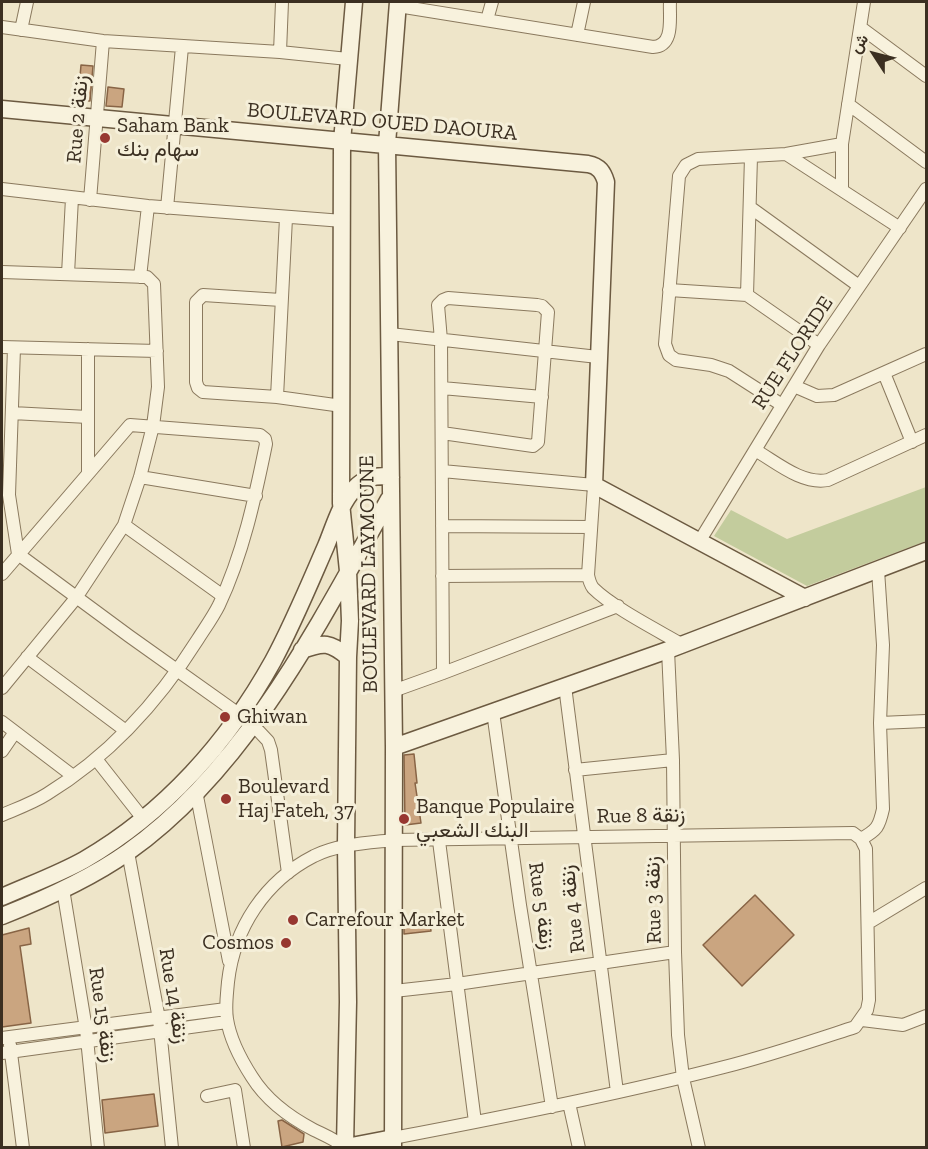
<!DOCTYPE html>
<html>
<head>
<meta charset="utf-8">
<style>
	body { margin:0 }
	#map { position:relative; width:928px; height:1149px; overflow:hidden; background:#eee5c9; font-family:"Zilla Slab",Vazirmatn,serif }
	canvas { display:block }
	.frame { position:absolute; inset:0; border:3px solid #3b2f21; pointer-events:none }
	.north { position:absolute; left:844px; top:24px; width:60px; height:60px; -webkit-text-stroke:4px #f5efd9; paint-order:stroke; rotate:306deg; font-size:16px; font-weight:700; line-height:24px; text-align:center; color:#3b2f21 }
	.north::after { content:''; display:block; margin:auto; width:21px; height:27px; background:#3b2f21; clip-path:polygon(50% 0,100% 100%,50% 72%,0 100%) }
</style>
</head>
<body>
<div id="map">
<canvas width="928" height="1149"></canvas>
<div class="frame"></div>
<div class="north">ش</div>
</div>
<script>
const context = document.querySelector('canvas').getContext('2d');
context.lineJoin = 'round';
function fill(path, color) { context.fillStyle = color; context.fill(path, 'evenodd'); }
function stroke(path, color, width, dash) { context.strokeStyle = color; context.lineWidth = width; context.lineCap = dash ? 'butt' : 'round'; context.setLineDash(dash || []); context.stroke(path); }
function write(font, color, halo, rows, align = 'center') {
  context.font = font + ' "Zilla Slab",Vazirmatn,serif'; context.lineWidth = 6; context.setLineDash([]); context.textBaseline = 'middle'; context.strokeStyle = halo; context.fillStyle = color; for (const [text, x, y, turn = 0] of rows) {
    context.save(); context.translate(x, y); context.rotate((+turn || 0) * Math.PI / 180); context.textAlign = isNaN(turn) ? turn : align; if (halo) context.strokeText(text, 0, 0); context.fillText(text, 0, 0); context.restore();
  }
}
const green = new Path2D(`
	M926,487V541L807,586L714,536L731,510L787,539Z`);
const building = new Path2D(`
	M81,65L93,66L90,101L78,100Z
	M108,87L124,89L122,107L106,106Z
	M414,754L417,783H415L421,823L405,825L404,755Z
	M755,895L794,935L742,986L703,945Z
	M429,916L431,931L404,934V919Z
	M29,928L31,944L20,946L31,1023L2,1027V935Z
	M154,1094L158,1126L105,1133L102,1100Z
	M282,1120L304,1134L303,1142L282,1147L278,1121Z`);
const street = new Path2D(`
	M398,6L653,47C675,46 669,17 670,2
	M487,20L492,2
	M2,27L103,41L280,52L348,59
	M860,27L926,76
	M21,30L27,2
	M577,35L584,2
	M280,52L282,2
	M848,104L926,162
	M786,154L900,228
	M2,189L148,206L343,221
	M842,189V144L864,2
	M90,200L103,41
	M167,208L182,47
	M751,208L859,286
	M2,272L147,277L154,284L158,387L153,426L140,477L124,525L76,598L2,688
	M68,274L72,198
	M140,277L148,206
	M669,290L747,295L819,345
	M747,295L751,157
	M281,300L203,295L196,302V382L198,388L203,392L277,397L342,406
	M390,334L598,357
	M2,347L157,351
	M14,348L9,495L18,554L129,636L240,715
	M88,349V472
	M884,373L912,442
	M794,386L817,396L834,395L926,354
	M442,388L542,397
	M277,397L286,218
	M782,405L729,371L711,365L676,360L669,355L665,344L679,176L686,165L698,159L786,154L842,144
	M12,413L88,417
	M442,433L533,446L538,442L548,312L542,306L537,305L448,298L443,300L438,305L441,340L443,673
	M755,450C776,462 802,485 828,480L926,435
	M442,471L594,485L588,575C589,580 590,584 593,588C612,607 657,630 681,644
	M140,477L256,496
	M124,525L223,596
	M442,526L591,527
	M699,542L819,345L926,189
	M2,574L130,425L260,435L265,439L266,444C255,498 243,554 219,605C213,617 205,628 198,639C159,701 109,756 47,794C33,803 16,809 2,815
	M442,576L588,575
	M668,650L673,760L675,952L678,1035L683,1078L699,1148
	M27,657L126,731
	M565,686L617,1092
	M393,691L443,673L618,606
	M493,712L520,905L552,1107
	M2,722L73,776
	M880,723L926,721
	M252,724L268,741L271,750L288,873
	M2,751L15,732
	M96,759L144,820
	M575,770L673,760
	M196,791L229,961
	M861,839C877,830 879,827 883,809L880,723L883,645L878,570
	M439,841L475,1122
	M128,852L159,1019L172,1148
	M63,889L86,1029L98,1148
	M868,923L926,888
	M394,991L457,984L675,952
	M862,1020L903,1025L926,1016
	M2,1038L226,1009
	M10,1045L23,1148
	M2,1053L227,1022
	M207,1096L235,1090L244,1148
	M569,1103L579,1148
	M345,1148C337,1140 324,1135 314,1130C289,1117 267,1101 252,1077C241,1060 230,1039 227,1019C225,1007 227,994 228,982C234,928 265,881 314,856C339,844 367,843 394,840L853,833L861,839L866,849L869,1000L867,1010L855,1027C812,1041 768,1056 724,1067C615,1095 504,1117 393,1138`);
const secondary = new Path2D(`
	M2,109L588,164C599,166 603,172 606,182L594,485L805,598
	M302,650C324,642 330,642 348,657
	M394,747L668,650L926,551
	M2,897C29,885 59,874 84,860C165,813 228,742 273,661C293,624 309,585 326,546C334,527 340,504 354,489C365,477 375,475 391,477
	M2,916C45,899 90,879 128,852C246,769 320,622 389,499
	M345,1146L348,1002L346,845L348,657L350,621L348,571L341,503L342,142L354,2
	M341,1148L393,1138
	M393,1148L394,747L387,144L398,2`);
const markers = [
	[105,138,6,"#973730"],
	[225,717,6,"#973730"],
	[226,799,6,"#973730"],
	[404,819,6,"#973730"],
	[293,920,6,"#973730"],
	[286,943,6,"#973730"]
];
const streetNames = [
	["Rue 2 زنقة",78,119,-85],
	["BOULEVARD OUED DAOURA",382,122,5],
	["RUE FLORIDE",793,353,-57],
	["BOULEVARD LAYMOUNE",369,574,-91],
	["Rue 8 زنقة",641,816,-1],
	["Rue 3 زنقة",654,900,-91],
	["Rue 5 زنقة",541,906,82],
	["Rue 4 زنقة",573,909,-97],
	["Rue 14 زنقة",173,996,81],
	["Rue 15 زنقة",102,1015,82]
];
const poiNames = [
	["Saham Bank",117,126],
	["سهام بنك",117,150],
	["Ghiwan",237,717],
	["Boulevard",238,787],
	["Haj Fateh, 37",238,811],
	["Banque Populaire",416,807],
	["البنك الشعبي",416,831],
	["Carrefour Market",305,920],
	["Cosmos",274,943,"right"]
];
fill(green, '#c3cc9d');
fill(building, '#caa580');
stroke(building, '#886445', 1.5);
stroke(street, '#8a795e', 14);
stroke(secondary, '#6c5a41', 19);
stroke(street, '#f8f2dd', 12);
stroke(secondary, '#f8f2dd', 16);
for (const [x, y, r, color] of markers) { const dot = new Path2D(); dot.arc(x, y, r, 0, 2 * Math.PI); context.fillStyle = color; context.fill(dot); stroke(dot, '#f5efd9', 2); }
write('21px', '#3b2f21', '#f5efd9', streetNames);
write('21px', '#3b2f21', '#f5efd9', poiNames, 'left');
</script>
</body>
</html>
